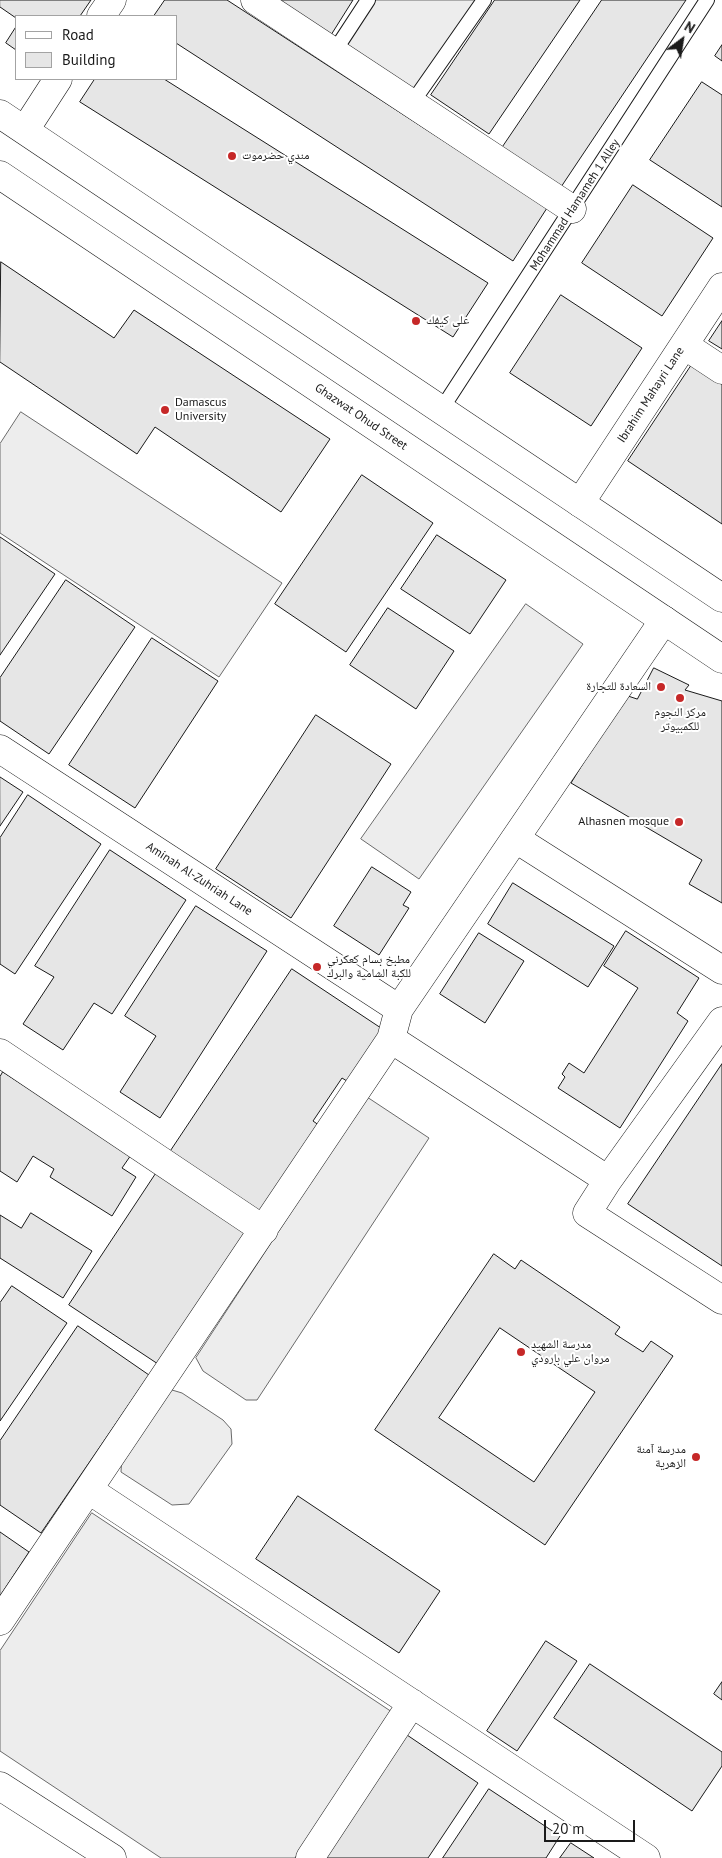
<!DOCTYPE html>
<html>
<head>
<meta charset="utf-8">
<style>
	body { margin:0 }
	#map { position:relative; width:722px; height:1858px; overflow:hidden; background:#fff; font-family:"PT Sans",sans-serif }
	canvas { display:block }
	.legend { position:absolute; left:15px; top:15px; width:162px; height:65px; box-sizing:border-box; background:#fff; border:1px solid #a3a3a3; margin:0; padding:6px 9px; list-style:none; font-size:15px; color:#1a1a1a }
	.legend li { display:flex; align-items:center; gap:10px; height:25px }
	.legend b { width:25px; border:1px solid #a3a3a3 }
	.north { position:absolute; left:657px; top:15px; width:50px; height:50px; -webkit-text-stroke:4px #fff; paint-order:stroke; rotate:31deg; font-size:14px; font-weight:700; line-height:20px; text-align:center; color:#1a1a1a }
	.north::after { content:''; display:block; margin:auto; width:18px; height:22px; background:#1a1a1a; clip-path:polygon(50% 0,100% 100%,50% 72%,0 100%) }
	.scale { position:absolute; left:544px; top:1820px; width:91px; height:22px; box-sizing:border-box; border:2px solid #1a1a1a; border-top:0; padding-left:6px; font-size:15px; line-height:18px; white-space:nowrap; color:#1a1a1a; -webkit-text-stroke:4px #fff; paint-order:stroke }
</style>
</head>
<body>
<div id="map">
<canvas width="722" height="1858"></canvas>
<ul class="legend">
<li><b style="height:6px;background:#fff"></b>Road</li>
<li><b style="height:14px;background:#e6e6e6"></b>Building</li>
</ul>
<div class="north">N</div>
<div class="scale">20 m</div>
</div>
<script>
const context = document.querySelector('canvas').getContext('2d');
context.lineJoin = 'round';
function fill(path, color) { context.fillStyle = color; context.fill(path, 'evenodd'); }
function stroke(path, color, width, dash) { context.strokeStyle = color; context.lineWidth = width; context.lineCap = dash ? 'butt' : 'round'; context.setLineDash(dash || []); context.stroke(path); }
function write(font, color, halo, rows, align = 'center') {
  context.font = font + ' "PT Sans","Noto Naskh Arabic",sans-serif'; context.lineWidth = 4; context.setLineDash([]); context.textBaseline = 'middle'; context.strokeStyle = halo; context.fillStyle = color; for (const [text, x, y, turn = 0] of rows) {
    context.save(); context.translate(x, y); context.rotate((+turn || 0) * Math.PI / 180); context.textAlign = isNaN(turn) ? turn : align; if (halo) context.strokeText(text, 0, 0); context.fillText(text, 0, 0); context.restore();
  }
}
const built = new Path2D(`
	M368,0H484L412,103L334,52Z
	M21,412L282,583L219,677L0,533V444Z
	M526,604L583,644L419,879L361,839Z
	M367,1097L429,1138L257,1400H246L203,1371L196,1358Z
	M172,1390L182,1393L223,1420L231,1429L232,1444L189,1504L172,1505L121,1472L122,1453L165,1394Z
	M92,1513L392,1712L295,1858H161L0,1751V1651Z`);
const building = new Path2D(`
	M0,0H91L80,16H16V18L0,7Z
	M165,0H227L547,208L513,261L176,43V16H154Z
	M276,0H353L331,35Z
	M495,0H580L489,134L431,95Z
	M602,0H686L561,187L502,148Z
	M16,27V50L6,43Z
	M722,45V61L715,56Z
	M95,79H164L488,283L453,337L80,102Z
	M702,82L722,95V207L650,160Z
	M633,185L713,238L662,316L582,263Z
	M1,262L114,338L134,310L330,439L281,512L155,427L137,454L0,362Z
	M561,295L642,348L591,426L510,373Z
	M722,321V349L709,341Z
	M693,363L722,382V524L628,461Z
	M362,475L433,523L346,652L275,604Z
	M437,535L506,580L470,634L401,589Z
	M0,537L55,574L0,655Z
	M66,580L135,627L49,754L0,721V678Z
	M388,608L454,651L416,709L350,665Z
	M152,638L218,681L135,808L69,765Z
	M654,668L689,685L685,690L722,701V903L689,884L702,860L571,783L625,695L637,699Z
	M316,715L391,764L291,918L216,869Z
	M0,777L23,792L0,826Z
	M28,795L101,844L15,974L0,964V838Z
	M110,850L186,900L112,1014L94,1003L63,1050L23,1024L54,977L35,966Z
	M372,867L411,892L403,905L409,908L379,955L334,926Z
	M513,883L614,946L588,987L488,924Z
	M196,906L267,951L160,1118L120,1092L156,1036L125,1016Z
	M626,931L699,978L677,1013L688,1021L620,1128L558,1088L565,1077L562,1074L569,1063L584,1073L638,988L604,966Z
	M479,933L524,961L485,1023L440,994Z
	M292,969L390,1034L355,1086L342,1078L313,1121L323,1128L263,1218L168,1155Z
	M722,1064V1266L628,1204Z
	M3,1072L131,1155L122,1168L136,1177L112,1216L50,1177L54,1169L33,1156L17,1182L0,1171V1077Z
	M157,1172L246,1232L158,1364L69,1305Z
	M31,1213L92,1251L63,1298L0,1258V1215L21,1228Z
	M494,1254L515,1269L521,1260L620,1327L615,1334L643,1352L651,1341L673,1356L545,1545L375,1430ZM500,1328L595,1392L534,1482L439,1418Z
	M12,1286L67,1323L0,1421V1303Z
	M78,1326L149,1375L41,1533L0,1505V1441Z
	M298,1496L440,1591L399,1653L256,1559Z
	M0,1532L29,1552L0,1596Z
	M546,1641L577,1661L517,1751L487,1731Z
	M590,1664L722,1752V1766L692,1811L554,1718Z
	M722,1682V1700L714,1694Z
	M407,1735L478,1783L428,1858H325Z
	M489,1789L560,1836L546,1858H443Z
	M571,1843L594,1858H560Z`);
const service = new Path2D(`
	M334,52L368,0
	M412,103L484,0
	M441,410L707,0`);
const minor = new Path2D(`
	M255,0L572,209
	M101,16L112,0
	M25,130L58,79
	M684,345L722,370
	M580,503L722,287
	M0,749L399,1009
	M516,839L722,970
	M391,1039L608,1180L587,1213L722,1300
	M0,1053L264,1230
	M608,1180L722,1021
	M89,1490L646,1858
	M0,1621L391,1039L399,1009L664,620
	M0,1786L112,1858
	M310,1858L412,1703`);
const primary = new Path2D(`
	M0,114L722,598
	M0,175L722,659`);
const markers = [
	[232,156,5,"#c62828"],
	[416,321,5,"#c62828"],
	[165,410,5,"#c62828"],
	[661,687,5,"#c62828"],
	[680,698,5,"#c62828"],
	[679,822,5,"#c62828"],
	[317,967,5,"#c62828"],
	[521,1352,5,"#c62828"],
	[696,1457,5,"#c62828"]
];
const poiNames = [
	["مندي حضرموت",242,156],
	["على كيفك",426,321],
	["Damascus",175,403],
	["University",175,417],
	["السعادة للتجارة",651,687,"right"],
	["مركز النجوم",680,713,"center"],
	["للكمبيوتر",680,727,"center"],
	["Alhasnen mosque",669,822,"right"],
	["مطبخ بسام كعكرني",327,960],
	["للكبة الشامية والبرك",327,974],
	["مدرسة الشهيد",531,1345],
	["مروان علي بارودي",531,1359],
	["مدرسة آمنة",686,1450,"right"],
	["الزهرية",686,1464,"right"]
];
const streetNames = [
	["Mohammad Hamameh 1 Alley",575,205,-57],
	["Ibrahim Mahayri Lane",651,395,-57],
	["Ghazwat Ohud Street",361,417,34],
	["Aminah Al-Zuhriah Lane",199,879,33]
];
fill(built, '#ededed');
stroke(built, '#6a6a6a', 1);
fill(building, '#e6e6e6');
stroke(building, '#1a1a1a', 1);
stroke(service, '#1a1a1a', 16);
stroke(minor, '#1a1a1a', 29);
stroke(primary, '#1a1a1a', 29);
stroke(service, '#fff', 14);
stroke(minor, '#fff', 28);
stroke(primary, '#fff', 28);
for (const [x, y, r, color] of markers) { const dot = new Path2D(); dot.arc(x, y, r, 0, 2 * Math.PI); context.fillStyle = color; context.fill(dot); stroke(dot, '#fff', 2); }
write('12px', '#1a1a1a', '#fff', poiNames, 'left');
write('12px', '#1a1a1a', '#fff', streetNames);
</script>
</body>
</html>
